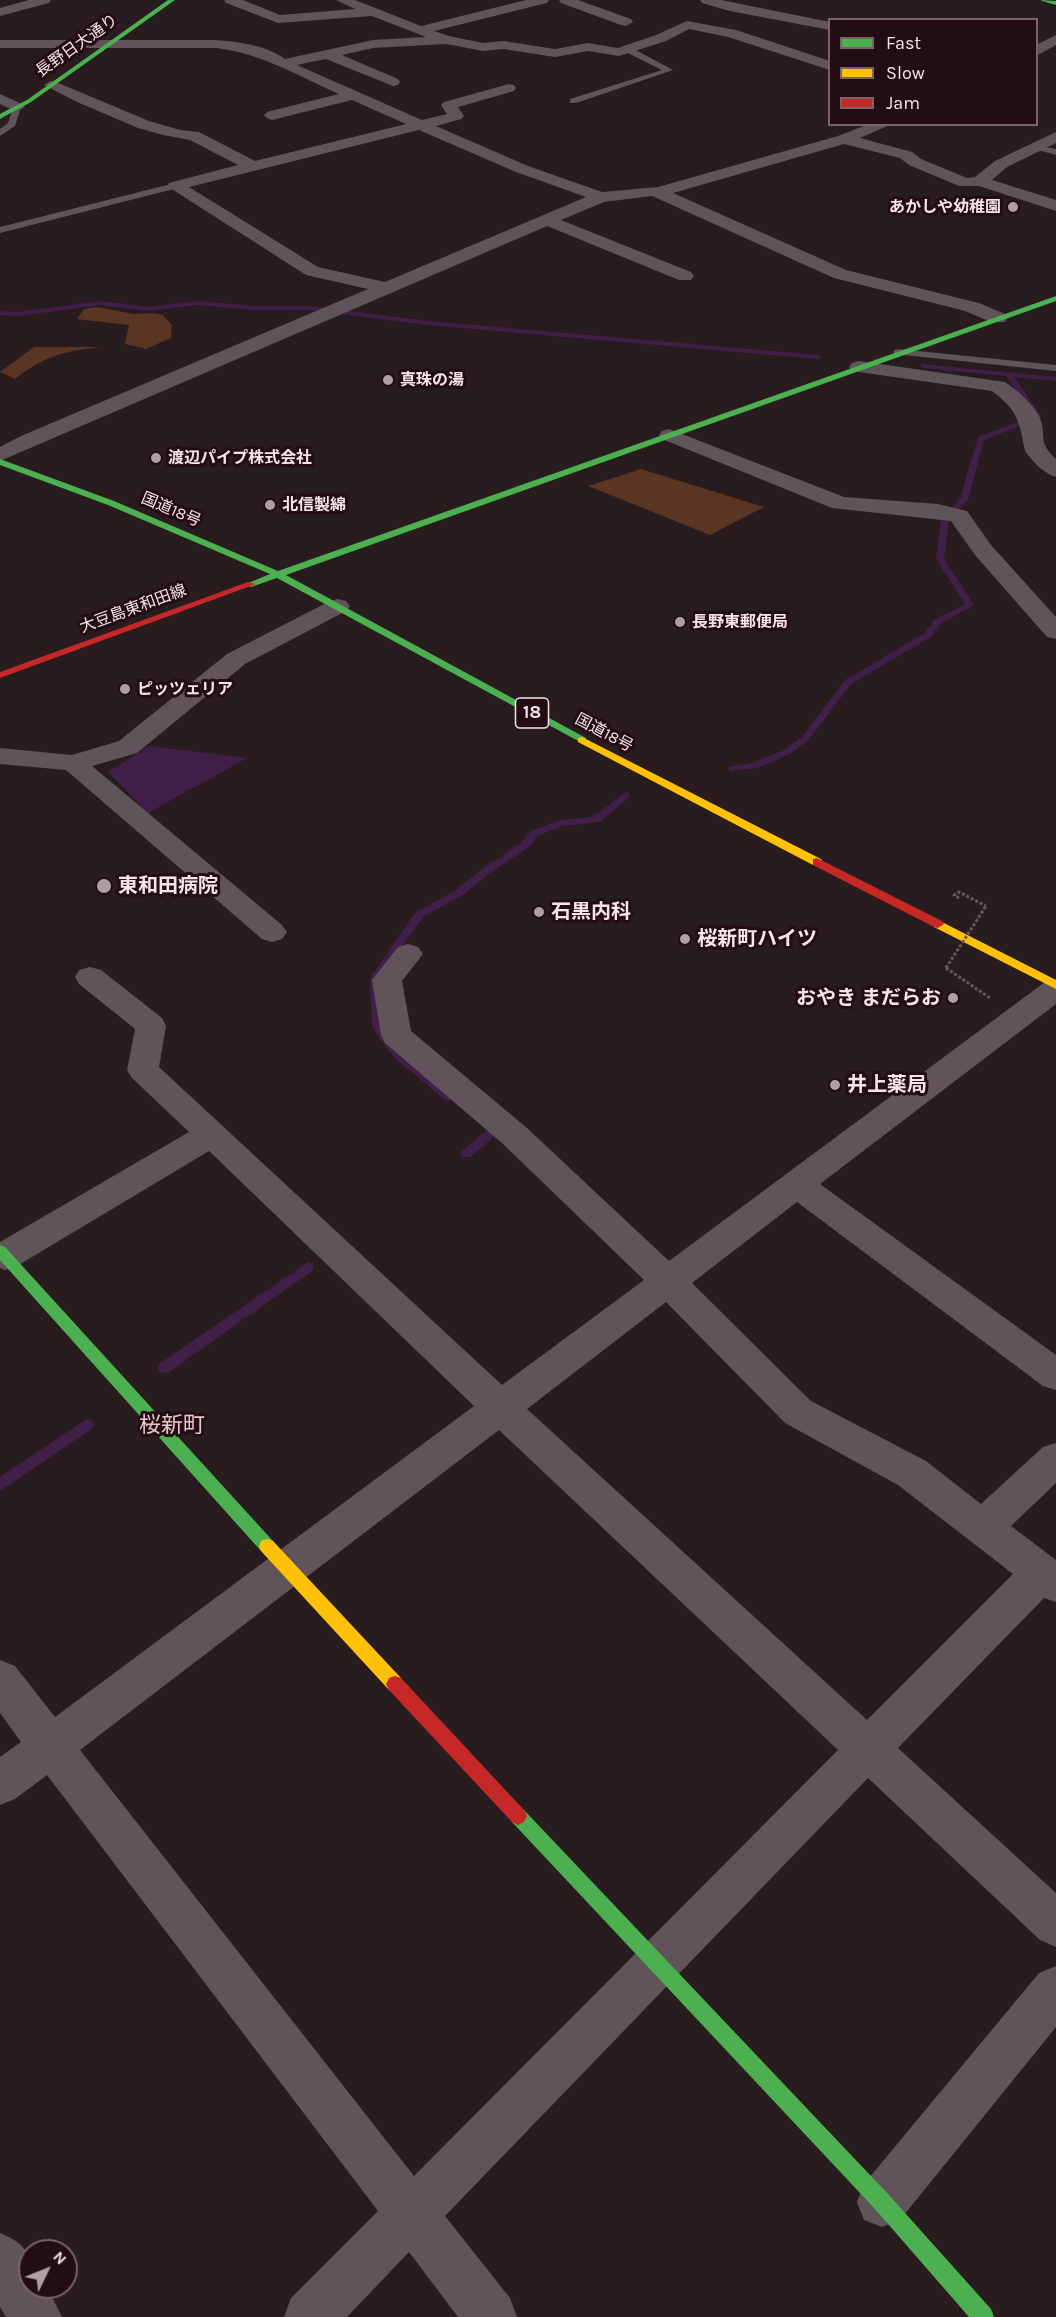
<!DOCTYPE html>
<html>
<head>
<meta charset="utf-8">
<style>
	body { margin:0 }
	#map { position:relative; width:1056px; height:2317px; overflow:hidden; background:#281c1f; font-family:Karla,sans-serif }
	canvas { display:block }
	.legend { position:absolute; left:828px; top:18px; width:210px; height:108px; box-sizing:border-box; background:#230d13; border:2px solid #776368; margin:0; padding:8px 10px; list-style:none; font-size:18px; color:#f6e5e8 }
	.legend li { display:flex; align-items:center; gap:12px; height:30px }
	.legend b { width:30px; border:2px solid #776368 }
	.north { position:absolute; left:18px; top:2239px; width:60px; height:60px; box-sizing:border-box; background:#230d13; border:2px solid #776368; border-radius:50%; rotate:47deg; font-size:16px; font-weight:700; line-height:24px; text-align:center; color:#f6e5e8 }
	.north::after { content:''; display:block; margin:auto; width:21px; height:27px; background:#ae9fa2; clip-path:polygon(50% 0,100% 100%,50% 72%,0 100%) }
</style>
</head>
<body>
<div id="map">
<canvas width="1056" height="2317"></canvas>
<ul class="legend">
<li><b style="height:8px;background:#4caf50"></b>Fast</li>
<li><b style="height:8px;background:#ffc107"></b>Slow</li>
<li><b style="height:8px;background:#c62828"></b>Jam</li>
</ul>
<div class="north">N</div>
</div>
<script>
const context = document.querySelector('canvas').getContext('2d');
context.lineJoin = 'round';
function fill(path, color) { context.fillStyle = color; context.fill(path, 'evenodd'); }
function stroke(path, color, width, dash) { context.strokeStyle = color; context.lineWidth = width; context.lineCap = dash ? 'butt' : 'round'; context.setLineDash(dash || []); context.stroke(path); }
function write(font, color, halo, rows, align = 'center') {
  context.font = font + ' Karla,"Noto Sans JP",sans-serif'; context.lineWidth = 6; context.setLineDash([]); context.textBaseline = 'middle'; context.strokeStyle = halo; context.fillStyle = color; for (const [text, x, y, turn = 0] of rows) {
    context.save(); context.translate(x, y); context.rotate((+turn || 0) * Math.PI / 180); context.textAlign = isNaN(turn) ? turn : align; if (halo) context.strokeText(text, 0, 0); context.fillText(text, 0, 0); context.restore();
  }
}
const green = new Path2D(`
	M98,307L133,314L152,313L163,315L172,325L171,338L146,349L125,344L129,325L77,319L84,309Z
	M34,347H104C67,350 44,356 15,379L0,372Z
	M641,469L764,507L710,535L588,486Z`);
const water = new Path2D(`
	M149,746L247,758L148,813L108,772Z`);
const stream = new Path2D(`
	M100,301L148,307L198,301L254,306H309L428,321L818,355L822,357L818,359L428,325L309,310H254L198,305L148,311L100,305L18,316L0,315V311L18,312Z
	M921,364L1056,377V381L1014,377L1042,417L984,440L968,500L949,520L944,559L974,605L940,624L931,637L851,684L808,741L788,755L757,768L729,771V767L752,763L782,751L802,737L845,680L925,633L934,620L965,604L936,559L941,519L960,499L978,437L1034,416L1006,376L924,368L920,366Z
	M626,792L629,793V797L600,822L563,826L539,835L529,847L490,873L464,894L423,917L380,978L384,1026L389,1035L405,1054L455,1097L449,1101L445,1100L397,1060L381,1041L372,1026L370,978L415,913L456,890L482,869L521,843L531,831L561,820L593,817Z
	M492,1128L496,1129L498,1132L496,1135L470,1157H462L460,1154L462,1151L488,1129Z
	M308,1262L312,1263L314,1267L312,1271L169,1372L164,1373L159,1372L157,1368L159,1364Z
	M87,1419L92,1421L94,1425L92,1429L0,1491V1477Z`);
const path = new Path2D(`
	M959,898L954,895L959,892L986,906
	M946,968L990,998`);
const lane = new Path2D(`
	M624,47H630L673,70L576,103H570V99L662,70L624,51Z
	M14,105L21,107L15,126L0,136V129L8,123Z
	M1034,145L1056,149V155L1034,149Z
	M175,183L178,184V188L0,233V227Z
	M898,349L1056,365V371L894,354V350Z`);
const street = new Path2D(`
	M29,0H51L49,3L0,16V8Z
	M224,0H243L280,15L355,9L336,0H355L421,26L526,0H549L547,3L434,31L449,36L483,43L503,41L555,49L588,43L618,48L656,35L687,21L736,30L830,61V70L728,37L689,29L666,41L619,56L588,51L555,57L503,49L483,51L446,44L373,48L342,55L398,79L400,82L398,85L393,86L326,59L297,65L422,120L447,114L441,105L444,102L509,84L514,85L516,88L514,91L458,107L464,116L461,119L436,126L528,166L602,192L658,187L838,136L869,124H892L860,138L912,152L921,159L967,178L975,177L995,161L1056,132V143L1007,167L992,180L1056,200V211L979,186H959L909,165L900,158L844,144L673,193L846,270L979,303L1005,314L1007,318L1005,322H991L965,311L834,278L652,196L604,202L561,220L691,272L694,276L691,280H679L547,226L0,461V447L21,436L368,289L306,275L167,186L169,183L238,165L190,140L163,135L138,128L77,102L44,85L51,81L56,82L149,121L180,130L199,132L255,161L406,124L352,100L272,120L267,118L264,115L267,112L339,94C298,76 261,53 216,48H0V40H216C239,42 266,45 285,59L373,40L426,37L372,16L278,23L226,3ZM419,130L516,172L586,197L385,282L318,267L189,187Z
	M559,0H578L631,19L633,22L626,26L621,25L561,3Z
	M700,0H721L830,22V30L730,11L702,3Z
	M1056,35V45L1036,56V45Z
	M0,94L22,104L25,107L17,112L0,104Z
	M859,361L1005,382C1017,390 1032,403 1039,416C1048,436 1036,441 1056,459V477C1044,474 1032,461 1025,451C1019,420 1018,411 992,391L852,371L849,367L852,363Z
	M669,429L844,497L938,504L967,511L991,545L1056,617V639L1047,637L975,555L951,521L832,508L662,439L659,435L662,431Z
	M338,599L346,601L350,606L346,611L245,664L137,753L92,766L282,925L287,932L282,939L272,942L262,939L66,770L0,764V748L72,755L119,741L227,654L330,601Z
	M408,944L418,947L423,954L402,981L411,1031L527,1128L669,1261L1045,982L1056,979V1004L820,1184L1056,1355V1390L1043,1386L797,1202L692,1283L811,1401L926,1461L981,1504L1043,1447L1056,1443V1483L1011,1526L1056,1560V1602L1044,1598L898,1748L1056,1893V1947L1040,1940L868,1778L445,2216L510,2298L517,2317H458L409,2252L347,2317H284L291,2298L378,2211L47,1775L15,1799L0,1805V1757L21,1742L0,1713V1660L15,1666L55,1717L474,1406L209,1151L17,1266L5,1270L0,1268V1242L189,1132L132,1078L127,1070L135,1029L79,984L75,977L79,970L90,967L101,970L162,1018L166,1026L159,1067L502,1385L644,1280L503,1144L385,1043L381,1035L372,980L398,947ZM666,1302L785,1423L898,1485L1013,1574L867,1720L527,1409ZM499,1430L838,1750L414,2176L80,1750Z
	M1056,1966V2027L900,2220L882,2227L864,2220L857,2202L864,2184L1039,1973Z
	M0,2233C31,2246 30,2255 30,2287H47L62,2317H6L0,2307Z`);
const fast = new Path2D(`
	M168,0H175L31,102L0,119V114L27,100Z
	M1041,0L1056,1V5L1042,1Z
	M1056,296V301L286,575L586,738V742L582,743L277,578L251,587L246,584L270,574L108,505L0,465V459L114,501L278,571Z
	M0,1245L5,1247L273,1541L275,1546L273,1551L267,1553L261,1551L0,1260Z
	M518,1807L524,1810L889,2195L991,2309L994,2317H969L875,2209L512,1822L509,1816L512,1810Z`);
const slow = new Path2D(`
	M582,737L821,859L823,862L821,865H813L578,742V738Z
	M938,920L1056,980V989L934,927L932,924L934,921Z
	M267,1539L273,1541L401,1678L404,1684L401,1690L395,1692L389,1690L261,1551L259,1546L261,1541Z`);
const jam = new Path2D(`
	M248,582L256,584L0,678V672Z
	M817,858L942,921L944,924L938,928L934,927L813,865V859Z
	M395,1676L401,1678L524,1810L527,1816L524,1822L518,1825L512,1822L389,1690L386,1684L389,1678Z`);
const pathBridge = new Path2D(`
	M946,968L986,906`);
const markers = [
	[1013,207,6,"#ae9fa2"],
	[388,380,6,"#ae9fa2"],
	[156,458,6,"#ae9fa2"],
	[270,505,6,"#ae9fa2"],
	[680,622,6,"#ae9fa2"],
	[125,689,6,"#ae9fa2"],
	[104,886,8,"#ae9fa2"],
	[539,912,6,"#ae9fa2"],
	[685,939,6,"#ae9fa2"],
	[953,998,6,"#ae9fa2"],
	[835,1085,6,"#ae9fa2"]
];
const farStreetnames = [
	["長野日大通り",77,46,-35],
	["国道18号",171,510,23],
	["大豆島東和田線",133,609,-20],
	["国道18号",604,733,28]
];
const farPoinames = [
	["あかしや幼稚園",1001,207,"right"],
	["真珠の湯",400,380],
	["渡辺パイプ株式会社",168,458],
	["北信製綿",282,505],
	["長野東郵便局",692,622],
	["ピッツェリア",137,689]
];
const shields = [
	[532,713,33]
];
const shieldNames = [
	["18",532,713]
];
const poiNames = [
	["東和田病院",118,886],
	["石黒内科",551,912],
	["桜新町ハイツ",697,939],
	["おやき まだらお",941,998,"right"],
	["井上薬局",847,1085]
];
const quarterNames = [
	["桜新町",172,1426]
];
fill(green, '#593522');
fill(water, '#402048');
fill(stream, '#402048');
stroke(path, '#65595f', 3, [3, 2]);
fill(lane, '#61535a');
fill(street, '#61535a');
fill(fast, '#4caf50');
fill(slow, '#ffc107');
fill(jam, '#c62828');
stroke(pathBridge, '#65595f', 3, [3, 2]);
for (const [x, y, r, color] of markers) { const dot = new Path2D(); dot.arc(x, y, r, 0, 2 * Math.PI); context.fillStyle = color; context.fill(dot); stroke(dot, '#230d13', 2); }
write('16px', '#f6e5e8', '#230d13', farStreetnames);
write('bold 16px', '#f6e5e8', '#230d13', farPoinames, 'left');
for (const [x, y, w] of shields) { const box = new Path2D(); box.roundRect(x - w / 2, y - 15, w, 30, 4.5); context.fillStyle = '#230d13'; context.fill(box); stroke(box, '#f6e5e8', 1.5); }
write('bold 18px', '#f6e5e8', null, shieldNames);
write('bold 20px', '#f6e5e8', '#230d13', poiNames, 'left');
write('22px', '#e8c6cd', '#230d13', quarterNames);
</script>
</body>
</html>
